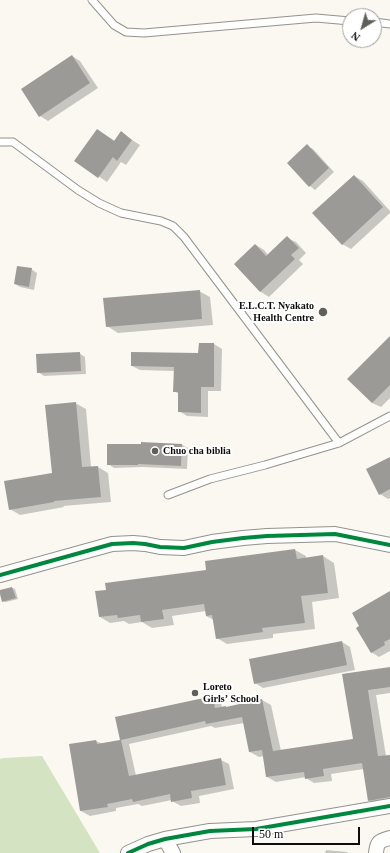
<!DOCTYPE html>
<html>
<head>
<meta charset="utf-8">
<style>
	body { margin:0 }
	#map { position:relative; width:390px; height:853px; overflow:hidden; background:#faf8f0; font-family:Georgia,serif }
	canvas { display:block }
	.north { position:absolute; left:342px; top:8px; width:40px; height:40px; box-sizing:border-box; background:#fff; border:1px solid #9e9e9e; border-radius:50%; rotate:217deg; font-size:11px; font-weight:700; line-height:16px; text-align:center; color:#0c0c0c }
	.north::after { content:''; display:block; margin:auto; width:14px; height:18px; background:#5f5f5c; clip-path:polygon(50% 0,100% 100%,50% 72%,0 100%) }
	.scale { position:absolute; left:252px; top:827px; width:108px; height:18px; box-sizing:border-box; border:2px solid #0c0c0c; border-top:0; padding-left:5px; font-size:12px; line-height:14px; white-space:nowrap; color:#0c0c0c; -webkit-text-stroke:3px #fff; paint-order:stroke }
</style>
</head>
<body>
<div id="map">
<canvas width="390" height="853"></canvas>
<div class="north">N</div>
<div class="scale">50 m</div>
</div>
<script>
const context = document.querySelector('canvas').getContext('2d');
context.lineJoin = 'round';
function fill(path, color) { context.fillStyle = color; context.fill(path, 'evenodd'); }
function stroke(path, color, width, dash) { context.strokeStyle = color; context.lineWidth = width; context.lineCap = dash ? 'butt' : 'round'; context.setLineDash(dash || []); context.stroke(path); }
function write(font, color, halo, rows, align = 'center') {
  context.font = font + ' Georgia,serif'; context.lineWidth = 4; context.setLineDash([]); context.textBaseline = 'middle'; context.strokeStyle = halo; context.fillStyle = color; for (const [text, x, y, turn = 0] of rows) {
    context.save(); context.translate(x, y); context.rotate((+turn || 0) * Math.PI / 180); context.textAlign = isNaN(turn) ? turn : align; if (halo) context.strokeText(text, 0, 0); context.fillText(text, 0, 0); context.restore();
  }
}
const forest = new Path2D(`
	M42,756L100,853H0V759L3,758Z`);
const shadow = new Path2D(`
	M72,56L80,61L98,88L48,121L40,116Z
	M98,130L115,141L121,133L140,145L126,165L121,162L107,182L76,161Z
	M307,146L313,149L334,172L315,190L310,186Z
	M354,176L363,181L390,211V213L351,249L342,244Z
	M287,238L296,242L306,253L299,260L303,264L269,297L261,292L235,265L256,245L264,250L268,255Z
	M31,269L37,273L34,290L20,287L15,284Z
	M199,291L210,297L213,325L118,333L107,326Z
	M390,340V398L381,407L372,403Z
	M214,344L222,349L221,391H208V417L187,416L179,411V394L174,391V371L140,370L132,366L199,354Z
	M79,353L85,357L86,374L44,376L38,372Z
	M75,403L86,409L91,467H98L108,473L111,502L63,506L64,507L20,515L10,509L53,474Z
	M142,443L182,445L188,448L187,469L143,467L114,468L108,464L142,445Z
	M390,458V498L388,499L380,494Z
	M295,550L306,556V559L323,556L334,563L339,598L312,602L315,629L273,634V638L227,644L217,638L214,620L206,616V611L172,616L174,625L152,628L142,622L129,624L124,621L110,623L100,617L207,571Z
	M12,588L15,589L18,599L6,602L3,601Z
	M390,592V651L379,657L371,652Z
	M342,642L350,647L355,670L263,688L255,683Z
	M390,668V693L376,695L386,756H390V803L378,805L369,800L364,769L331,774L332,781L314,783L306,778V777L276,782L267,777L264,756L259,757L250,752L244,723L215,728L211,726L129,744L136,776L221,760L229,764L234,789L199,796L200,803L181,806L172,801V800L142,806L138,804L116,808V811L90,816L81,811L70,745L96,741L103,744L121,741L116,717L213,698L221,702L222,708H227L262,700L271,705L281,751L354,740L344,674Z
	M326,850L347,852L348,853H325Z`);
const building = new Path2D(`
	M72,55L90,83L39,117L21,89Z
	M97,129L114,141L121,131L132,140L117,161L113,157L98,178L74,161Z
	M307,144L329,168L309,187L287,163Z
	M354,175L383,207L342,245L312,213Z
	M287,236L299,248L291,255L295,259L260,292L234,264L255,244L266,256Z
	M17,266L32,268L29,287L14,284Z
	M200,290L202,319L106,327L103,298Z
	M390,336V385L372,403L347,379Z
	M199,343H214V387H201V413L178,412V392H173L174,367L131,366V352L198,353Z
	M80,352L81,371L37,373L36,354Z
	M76,402L82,467L98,466L101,497L54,501V502L9,510L4,481L52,473L45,405Z
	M141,442L182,444L181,466L138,464V465H107V444H141Z
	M390,457V489L379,495L366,469Z
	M295,549L297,559L323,555L328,593L301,596L305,623L262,628L263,632L216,639L212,615L206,616L204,604L162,610L164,619L141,622L140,615L118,618L117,615L99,617L95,591L106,590L105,583L206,570L205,561Z
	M12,587L16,598L2,602L0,594V590Z
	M390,591V639L384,642L385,645L371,653L356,628L359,626L352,613Z
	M342,641L347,665L254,684L249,659Z
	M390,667V687L368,690L378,756L390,755V797L368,801L362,763L323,769L324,776L305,779L304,772L266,777L262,750L249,752L242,717L206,724L205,721L121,740L129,776L221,758L226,785L191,791L192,798L171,802L170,794L133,802L132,799L107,804L108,807L80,811L69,744L96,740L97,744L120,740L115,717L199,699L213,697L215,708L226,706V707L262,699L273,751L353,739L342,674Z`);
const service = new Path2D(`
	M92,0L114,25L126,32L144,33L316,18L350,21
	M374,22L390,24
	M0,142H13L78,190L99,203L121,213L161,221L173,226L184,237L339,443
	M168,495L210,479L265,465L339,443L390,416`);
const minor = new Path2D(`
	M0,575L112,544L133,543L145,544L160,547L184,548L212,542L243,538L267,536L335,534L390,545
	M165,839L173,853
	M128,853L148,844L165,839L210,831L256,829L390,806
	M376,853C377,842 379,841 390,838`);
const cycleway = new Path2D(`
	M0,575L112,544L133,543L145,544L160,547L184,548L212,542L243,538L267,536L335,534L390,545
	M128,853L148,844L165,839L210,831L256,829L390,806`);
const markers = [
	[323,312,5,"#5f5f5c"],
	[155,451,4,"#5f5f5c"],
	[195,693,4,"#5f5f5c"]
];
const poiNames = [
	["E.L.C.T. Nyakato",314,306,"right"],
	["Health Centre",314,318,"right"],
	["Chuo cha biblia",163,451],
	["Loreto",203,687],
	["Girls’ School",203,699]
];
fill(forest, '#d4e3c2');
fill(shadow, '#0003');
fill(building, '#9c9a96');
stroke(service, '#93928f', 9);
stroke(minor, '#93928f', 16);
stroke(service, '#fefefd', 7);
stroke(minor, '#fefefd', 14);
stroke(cycleway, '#00873e', 4);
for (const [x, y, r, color] of markers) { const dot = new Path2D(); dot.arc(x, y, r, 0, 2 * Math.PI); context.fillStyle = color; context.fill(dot); stroke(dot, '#fff', 1.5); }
write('bold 10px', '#0c0c0c', '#fff', poiNames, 'left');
</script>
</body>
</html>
